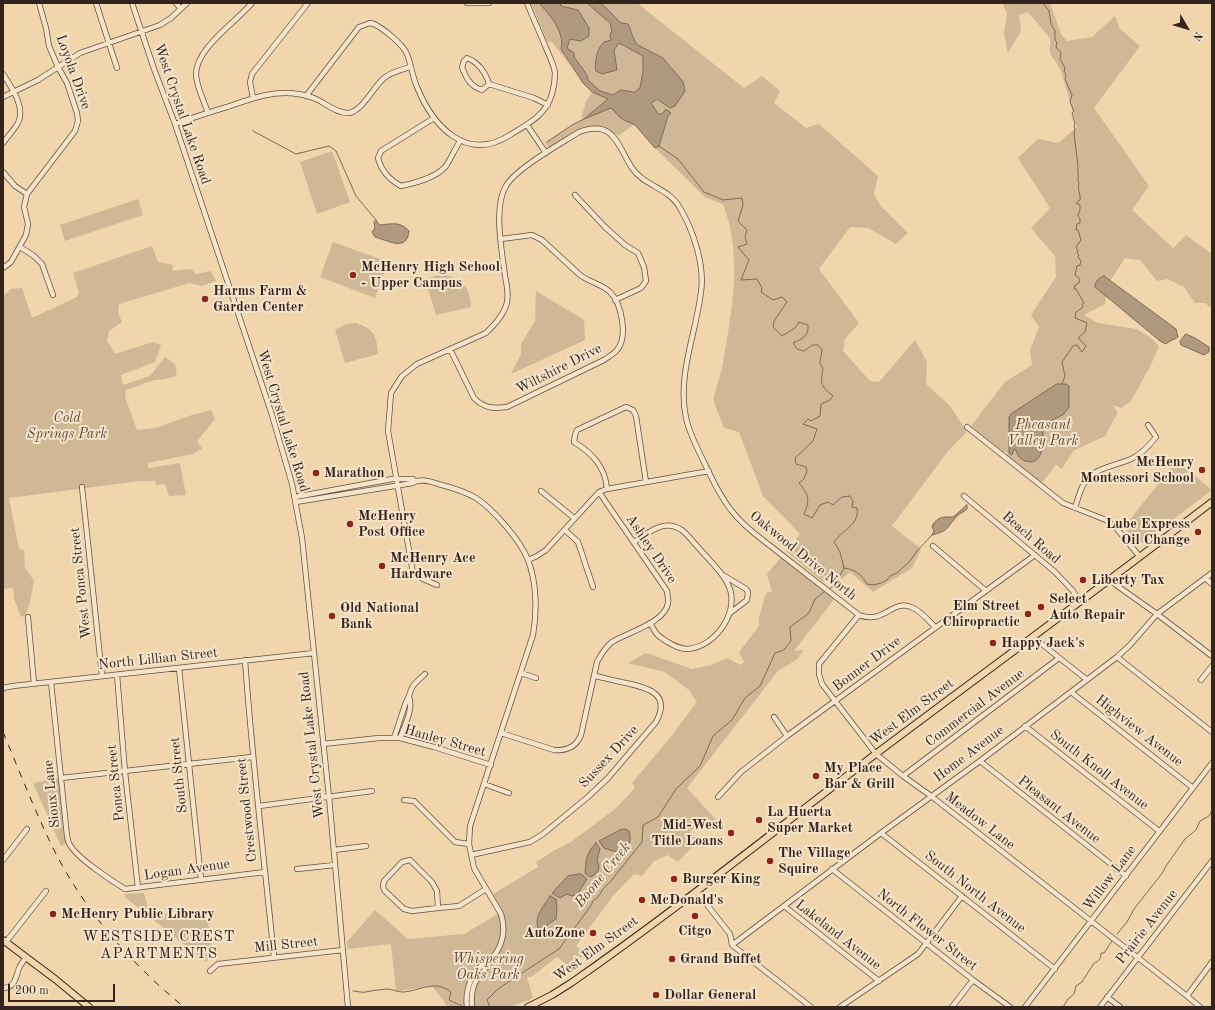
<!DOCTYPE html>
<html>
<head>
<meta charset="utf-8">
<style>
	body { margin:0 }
	#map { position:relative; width:1215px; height:1010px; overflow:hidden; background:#f0d5ad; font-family:"Old Standard TT",serif }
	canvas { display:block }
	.frame { position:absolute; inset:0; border:4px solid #35241e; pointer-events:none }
	.north { position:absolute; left:1167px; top:8px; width:40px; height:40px; -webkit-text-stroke:3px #f5e4ca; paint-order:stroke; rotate:128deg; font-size:11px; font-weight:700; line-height:16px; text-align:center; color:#35241e }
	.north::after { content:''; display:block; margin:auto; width:14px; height:18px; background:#35241e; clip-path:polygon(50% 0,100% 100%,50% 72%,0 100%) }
	.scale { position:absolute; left:8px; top:984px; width:107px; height:18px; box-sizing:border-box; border:2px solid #35241e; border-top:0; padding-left:5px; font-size:12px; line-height:14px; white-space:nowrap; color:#35241e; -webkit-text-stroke:3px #f5e4ca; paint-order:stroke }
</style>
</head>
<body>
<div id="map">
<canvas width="1215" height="1010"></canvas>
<div class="frame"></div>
<div class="north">N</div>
<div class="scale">200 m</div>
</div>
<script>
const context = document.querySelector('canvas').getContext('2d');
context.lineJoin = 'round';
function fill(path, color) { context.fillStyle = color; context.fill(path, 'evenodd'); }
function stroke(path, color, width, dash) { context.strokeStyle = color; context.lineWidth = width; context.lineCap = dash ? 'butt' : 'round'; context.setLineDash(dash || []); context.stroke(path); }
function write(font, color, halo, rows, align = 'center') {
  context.font = font + ' "Old Standard TT",serif'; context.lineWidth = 4; context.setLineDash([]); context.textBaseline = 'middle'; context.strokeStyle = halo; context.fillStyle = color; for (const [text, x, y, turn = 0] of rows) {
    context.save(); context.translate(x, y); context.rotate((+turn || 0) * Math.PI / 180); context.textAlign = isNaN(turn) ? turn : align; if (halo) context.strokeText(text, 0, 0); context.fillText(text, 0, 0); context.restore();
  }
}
const green = new Path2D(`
	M531,3H539C550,15 565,32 561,49L572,68L552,42L547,41Z
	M560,3H587L610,23L612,31L611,40L617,70L614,50L619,43L643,56V71L640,88C629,94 626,87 613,95L600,91L588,80L587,75L574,57V53L567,48L570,39L581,41L578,10L560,6Z
	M601,3H637L744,88L762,76L780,91L774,103L806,128L819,124L878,176L874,194L880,205L908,233L896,244L868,228L850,227L819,269L859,323L845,339L843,351L870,381L879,382L915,340L927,362L926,384L950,406L967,432L948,451L892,526L921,549L912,568L873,592L850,572L842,579L836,574L823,582L786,551L800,534L763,496L739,432L724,428C722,421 714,405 714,399C714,393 722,372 723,363C732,310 743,256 723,204L706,198L655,148L659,146L668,116L658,114L651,103L656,99L670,108L663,58L636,44L628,24L621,23Z
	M1002,3H1050L1061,34L1067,41L1092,37L1115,16L1120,29L1140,46L1094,108L1149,186L1132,210L1173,248L1186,235L1212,254V309L1205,303H1195L1184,287L1167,279L1157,281L1140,260L1125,258L1110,281L1104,276L1095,287L1106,296L1105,304L1084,315L1098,323L1136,329L1150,337L1159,346L1150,367L1131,401L1121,408L1112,405L1118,412L1105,436L1073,451L1062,469L1056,465L1040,485L1007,459V452H1003L971,426L1005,382L1032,365L1030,350L1039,327L1031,315L1056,277L1055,256L1031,228L1050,208L1018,158L1038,139L1058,143L1077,127L1061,71L1050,53V38L1028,12L1019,15L1021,31L1008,53L1004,34L1007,13Z
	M592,92L609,99L585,118L611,108L622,119L635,124L618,136C589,116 575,132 549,148L545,142L583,119L581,118L586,102Z
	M332,151L350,202L317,214L300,162Z
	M138,199L143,215L65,241L60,225Z
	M333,242L388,262L375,298L320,277Z
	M152,246L158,262L173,265L172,271L191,269L196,274L211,271L216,281L202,286L189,283L119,304L118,313L122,322L109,331L107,341L115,354L153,342L161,345L155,362L121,375L123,385L150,376L165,357C174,363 178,364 176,376L165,379L154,380L126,390L125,397L137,430L156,428L189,416L211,410L215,419L197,441L202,449L193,454L148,463V468L180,463L186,495L169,496L165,484L156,485L155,481H140L9,498L19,549L24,550L25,567L34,581L30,602L26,615L21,617L14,599L13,588L3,589V296L11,289L22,288L32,318L77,297L79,292L73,273Z
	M442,274C462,279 470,286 471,307L436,315L425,279Z
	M536,291L584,320L585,340L511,374L521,354V344L535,321Z
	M356,323C374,329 377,336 378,354L345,363L335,330L346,324Z
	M1177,461L1212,490L1138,546L1124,527Z
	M782,556L836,597L794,651L804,650L796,660L778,671L687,788L718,822L716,825L705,821L690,831L698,843L691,848L678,862L668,855L654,861L642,876L634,874L613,896L576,946L585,953L572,969L557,957L531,977H527L533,998L510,1007H448L433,987L396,991L391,944L348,949L347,942L375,910L408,939L464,934L503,911L493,894L538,867L536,862L555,850L571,842L615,809L635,788L632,783L669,739L697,702L689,690L665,672L628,663L646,653L692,669L711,665L727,658L741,665L744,662L739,652L759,626V618L766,593L772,591L767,574Z
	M60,778L67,843L61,846L33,783Z
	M144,893L149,912L152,915L206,910L213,955L206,962L126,898L124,894Z`);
const water = new Path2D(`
	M539,3H560L561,6L578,10L589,28V36L581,41L570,39L567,48L574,53V57L587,75L588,80L600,91L613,95L621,90L634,92L640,88L643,71V56L619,43L614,50L617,70L602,74L596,71C594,63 597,48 604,42C606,41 609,41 611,40L610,35L612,31L610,23L587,3H601L621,23L628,24L636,44L663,58L683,82L685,91L675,106L670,108L657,99L651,103L658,114H662L666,109L671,113L668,116L659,146L655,148L635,125L622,119L611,108L584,119L608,99L592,92L583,83L561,49C565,32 550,15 539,3Z
	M376,220L379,225C392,224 400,221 409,231C407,252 389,241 375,237L372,232L375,228L374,222Z
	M1104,276L1176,329L1178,337C1174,340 1170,340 1166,344L1160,341L1095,287C1095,281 1099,278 1104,276Z
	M1186,334L1195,338L1209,347V352L1204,355L1181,345L1180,342Z
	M1057,384H1066L1069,386V407L1064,414L1049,422L1043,429C1043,442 1044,467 1025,461C1018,458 1018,455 1015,449H1014L1012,455L1009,453V417L1011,414Z
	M967,505V509C964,512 960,513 957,516C947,527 949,531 932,535L934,531L932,526C938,516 943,517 953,517Z
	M625,829L629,831C632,841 629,847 622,854L604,848L599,841L620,830Z
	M596,843L600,849L597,860L599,866L598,871L593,876L590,877L585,873C586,860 586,853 596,843Z
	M581,874L587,879L577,895L572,896L567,894L560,898L552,893L568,876Z
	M550,896L556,899L557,909L556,919L548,924L544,930L538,928C534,916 544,906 550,896Z`);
const stream = new Path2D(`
	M1043,3L1049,11L1051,24L1055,31V40L1057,42L1056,47L1061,53L1060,59L1065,68L1064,71L1066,74L1065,79L1072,95L1070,102L1074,111L1072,113L1075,124L1074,126L1075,129L1074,133L1078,166C1077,171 1079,175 1078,181L1079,183C1077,190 1081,194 1080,200L1076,203L1080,205V210L1078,215L1080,219V223L1077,224L1076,230H1078L1081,240L1076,247L1078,251L1077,253L1079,255L1078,257L1081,261L1080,265L1077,266L1075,275L1080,279L1079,283L1075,285L1074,289H1076L1084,303L1082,304L1083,307L1075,313L1076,315L1075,318L1087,323L1085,332L1078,338L1086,346L1082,352L1077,345L1073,346L1062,362L1065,376L1062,384
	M253,131L296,154L329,146L336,151L356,196L376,220
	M547,142L572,125L584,119
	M659,146L678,159L704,192L723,200L742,198L743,205L738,221L747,230L745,237L747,244L738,247L749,260L741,280L757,279L762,288L761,292L773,300L782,297L787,302L774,321L773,327L782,336L795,328L799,322L808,325C809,336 802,339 793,343L797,349L804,351L812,345H818L822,350L820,363L823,369C820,384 821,386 833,396L830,400L821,404L820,416L811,421L808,419L803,424L817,429L813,441L795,458L796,464L806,467L807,471L804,479L799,483C809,495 810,500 804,514L812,518L820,505L828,502L833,505L842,497L850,496L853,501L852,507L857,508C860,525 842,530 834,542L840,552L844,568L834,586L829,589
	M844,568C855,569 862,575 867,584L873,585L881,583L887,580L890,576L897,573L910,561L917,551L932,535
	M1117,934L1127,922L1134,909L1163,872L1166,866L1185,839L1196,830L1200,821L1209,816L1212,810
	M353,991C357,991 362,993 366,992C373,990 380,990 387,989C392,989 397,992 403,992C420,991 435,979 451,992L449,1000L462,1006
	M490,1007L487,1000L498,989L514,978L559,949L590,907L593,901L599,896L603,889L610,882L642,842L643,825L658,817L676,789L700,766L713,736L732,720L745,698L760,686L775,653L784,650L791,641L790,627L809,613L815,599L824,592
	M1063,1007L1068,999L1074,994L1076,986L1082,982L1094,963C1099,961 1101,959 1101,953H1104L1112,941`);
const minor = new Path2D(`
	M96,3L117,68
	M132,3L154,69L175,124L272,415L292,484L302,538L329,797L348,1007
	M176,3L181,9
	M467,3H489
	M467,58C478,62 486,73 489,84L482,90C470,86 466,78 462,67L464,61Z
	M3,74C11,87 26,107 18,123C14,130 8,136 3,143
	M489,84L534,98L548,105
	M306,96L359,27L370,23L374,24C384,29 401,43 406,52C411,62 412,76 417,87C433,126 466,163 510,135C528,124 546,115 552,94C554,87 555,80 555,73C554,65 549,55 546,48C540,33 533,18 527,3
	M3,97L38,80L80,53L160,25L171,18L187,3
	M253,98L250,82L252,74L308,3
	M208,113C204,101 197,88 196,75C195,49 236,22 252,3
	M434,118L381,151L378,158C381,170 390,180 401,186C415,183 436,178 446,166C451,158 455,149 460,141
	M175,124C192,118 210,112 227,107C250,99 273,90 298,94C304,95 310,96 316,99C325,103 338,114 349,113C362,111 373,88 383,79C390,72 401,70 410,67
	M527,125L546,153
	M3,172L15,186L27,194
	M575,195L605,227L625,245L638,253L644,267L646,281L641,288L615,300
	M20,247L34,256L42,264L53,295
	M3,268L11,262L26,235L28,224L24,207L27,194L75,131L78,121L77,113L67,83L58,67L49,46L46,28L39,3
	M450,349L474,398C484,408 493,409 507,407L604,360C608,357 614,354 617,350C628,337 622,304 610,292C602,284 589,282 580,275L542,240L532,235L501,239
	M967,427L1063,503L1106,520L1117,529L1140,557
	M82,487L102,676
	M607,489C605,466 592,453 574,442L575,435L577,430L626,407L633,410L636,416L646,482
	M541,491L574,518
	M964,496L1055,572L1073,591L1080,602
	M295,497L392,479H413L415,481
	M296,502L413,483C420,477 434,483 442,485C453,488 466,492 476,498C493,509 521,541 528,560C537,583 537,612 533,635L470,826L469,844L474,868L501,914C507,933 501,950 487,964C471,967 465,993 467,1007
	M1075,508C1078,499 1080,489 1085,482C1093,468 1118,465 1131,459C1142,454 1149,446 1156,437L1148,425
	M565,530L578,542L593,587
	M634,542C648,533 663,519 680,529C686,532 692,541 697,546C708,559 724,573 730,589C738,615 714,647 688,649C679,649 673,645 666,641C663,639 658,636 656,633C654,630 652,626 650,623
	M933,546L985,590
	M528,560L537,556L546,550L599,492L607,489L709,471
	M723,575L746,589L748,592L747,600L730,613
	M1205,578L1212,584
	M1111,579L1116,585L1157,614L1212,656
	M437,585L423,579L413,573L388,431L391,393L402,376L417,364L486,333C494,325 502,317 506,306C509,298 507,285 505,276C502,251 493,207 506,186C515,169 562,143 579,132C614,118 618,147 632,168C644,186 669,188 680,208C693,230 705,265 701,292C696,334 677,375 686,418C689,432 696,446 703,460C711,477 719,495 731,510C740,522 752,532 764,541L859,615C884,625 892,599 911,607C920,610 928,620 935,627
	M859,615L819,664V674L822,684L876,754L903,776L931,796L1187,996L1200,1007
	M28,617L34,684
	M1033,637L1086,679
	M1117,657L1212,732
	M245,660C252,759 264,858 274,957
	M179,668L201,879
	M521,673L536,678
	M117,675L125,772L138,888
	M1201,680L1212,666
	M51,682L67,836C68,839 68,843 70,845C77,858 112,881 125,889L265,872
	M3,688L13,686L314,653
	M1071,692L1193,788
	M774,717L787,736
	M1025,726L1159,831
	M501,733L554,750C566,751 576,747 581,735L597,662C601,655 605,647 612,642C628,632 665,623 668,603C669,599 667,594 667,591L599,492
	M394,738L406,702C409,698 409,695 411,690C413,683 420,679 425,674
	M400,738C404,727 414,708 409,697
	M323,744L379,738H400L434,747L491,765
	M980,761L1126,876
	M903,776L1059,658
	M61,778L252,757
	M484,784L509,793
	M718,797L741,772L787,736L1035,555
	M404,800L414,801L455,842L469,844
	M259,806L372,791
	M881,833L1055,969
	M334,850L366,846
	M471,855L530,842L543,834L589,796L608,778L656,722C671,694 649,688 626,683C615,681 605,678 595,676
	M3,860L27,829
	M410,860L432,882L437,891L438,908L412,911L404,909L384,890L383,886L384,881L402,862Z
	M297,869L335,865
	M832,869L973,980L1010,1007
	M697,892L730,934L732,945L811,1007
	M784,906L879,981
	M438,908L459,906L486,889
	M6,942L46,891
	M732,945L881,833L980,761L1117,657L1130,645L1157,614L1212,573
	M210,971L218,964L343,950
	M3,988C17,987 15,976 20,966C22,963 24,960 26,957
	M1187,996L1212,962
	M1107,997L1120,1007
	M472,1007C471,997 472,986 478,978C481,973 487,970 487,964
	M840,1007L918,954L962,896
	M952,1007L973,980
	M1025,1007L1212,763
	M1100,1007L1212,861`);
const major = new Path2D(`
	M3,940L55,979L89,1007
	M528,1007L552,995L571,983C676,910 775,830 877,753C989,669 1101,587 1212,502`);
const rail = new Path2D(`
	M3,732C19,770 34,809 52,846C83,909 130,963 184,1007`);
const markers = [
	[353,275,4,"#8f2418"],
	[205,299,4,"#8f2418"],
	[1202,470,4,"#8f2418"],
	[316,473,4,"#8f2418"],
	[350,524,4,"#8f2418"],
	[1198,532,4,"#8f2418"],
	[382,566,4,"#8f2418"],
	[1083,580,4,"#8f2418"],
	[1041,607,4,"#8f2418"],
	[1028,614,4,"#8f2418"],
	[332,616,4,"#8f2418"],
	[993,643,4,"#8f2418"],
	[816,776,4,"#8f2418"],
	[759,820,4,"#8f2418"],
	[731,833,4,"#8f2418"],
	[770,861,4,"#8f2418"],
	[674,879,4,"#8f2418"],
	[642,900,4,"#8f2418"],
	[53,914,4,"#8f2418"],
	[695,916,4,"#8f2418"],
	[593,933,4,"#8f2418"],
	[672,959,4,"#8f2418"],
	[656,995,4,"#8f2418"]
];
const streetNames = [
	["Loyola Drive",73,72,70],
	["West Crystal Lake Road",182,114,71],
	["Wiltshire Drive",559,369,-27],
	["West Crystal Lake Road",283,421,73],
	["Beach Road",1031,538,41],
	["Ashley Drive",651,549,56],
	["Oakwood Drive North",803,556,39],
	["West Ponca Street",81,583,-96],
	["North Lillian Street",158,659,-6],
	["Bonner Drive",867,664,-37],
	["Commercial Avenue",975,708,-37],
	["West Elm Street",912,712,-37],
	["Highview Avenue",1139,731,38],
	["Hanley Street",445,741,16],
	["West Crystal Lake Road",312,745,-96],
	["Home Avenue",969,754,-37],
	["Sussex Drive",609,757,-47],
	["South Knoll Avenue",1099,770,38],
	["South Street",179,775,-96],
	["Ponca Street",116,783,-96],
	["Sioux Lane",52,794,-96],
	["Crestwood Street",247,810,-96],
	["Pleasant Avenue",1059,810,38],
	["Meadow Lane",980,821,38],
	["Logan Avenue",187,870,-8],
	["Willow Lane",1110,878,-53],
	["South North Avenue",975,892,38],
	["Prairie Avenue",1147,927,-52],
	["North Flower Street",927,930,38],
	["Lakeland Avenue",838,935,38],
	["Mill Street",286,945,-6],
	["West Elm Street",596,949,-36]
];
const poiNames = [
	["McHenry High School",361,267],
	["- Upper Campus",361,283],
	["Harms Farm &",213,291],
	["Garden Center",213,307],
	["McHenry",1194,462,"right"],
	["Montessori School",1194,478,"right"],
	["Marathon",324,473],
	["McHenry",358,516],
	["Post Office",358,532],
	["Lube Express",1190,524,"right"],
	["Oil Change",1190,540,"right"],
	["McHenry Ace",390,558],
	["Hardware",390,574],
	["Liberty Tax",1091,580],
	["Select",1049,599],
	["Auto Repair",1049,615],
	["Elm Street",1020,606,"right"],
	["Chiropractic",1020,622,"right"],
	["Old National",340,608],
	["Bank",340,624],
	["Happy Jack's",1001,643],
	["My Place",824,768],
	["Bar & Grill",824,784],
	["La Huerta",767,812],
	["Super Market",767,828],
	["Mid-West",723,825,"right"],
	["Title Loans",723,841,"right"],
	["The Village",778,853],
	["Squire",778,869],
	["Burger King",682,879],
	["McDonald's",650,900],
	["McHenry Public Library",61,914],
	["Citgo",695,931,"center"],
	["AutoZone",585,933,"right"],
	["Grand Buffet",680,959],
	["Dollar General",664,995]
];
const parkNames = [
	["Cold",67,418],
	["Springs Park",67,434],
	["Pheasant",1043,425],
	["Valley Park",1043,441],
	["Whispering",488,959],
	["Oaks Park",488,975]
];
const waterNames = [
	["Boone Creek",603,875,-51]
];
const neighbourhoodNames = [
	["WESTSIDE CREST",159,937],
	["APARTMENTS",159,954]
];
fill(green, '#d0b795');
fill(water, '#b0997c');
stroke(water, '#7f6a56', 1);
stroke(stream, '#7f6a56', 1);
stroke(minor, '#645042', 6);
stroke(major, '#35241e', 8);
stroke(minor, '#f5e4ca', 4.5);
stroke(major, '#f0d5ad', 6);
stroke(rail, '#35241e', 1, [7, 7]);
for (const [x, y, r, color] of markers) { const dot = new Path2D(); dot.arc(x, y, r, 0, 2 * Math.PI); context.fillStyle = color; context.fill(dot); stroke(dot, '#f5e4ca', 1.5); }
write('14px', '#35241e', '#f5e4ca', streetNames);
write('bold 14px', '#35241e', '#f5e4ca', poiNames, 'left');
write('italic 14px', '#5c493c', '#f5e4ca', parkNames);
write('italic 15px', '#5a473a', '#f5e4ca', waterNames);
context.letterSpacing = '1px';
write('15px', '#35241e', '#f5e4ca', neighbourhoodNames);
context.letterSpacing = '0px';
</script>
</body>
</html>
